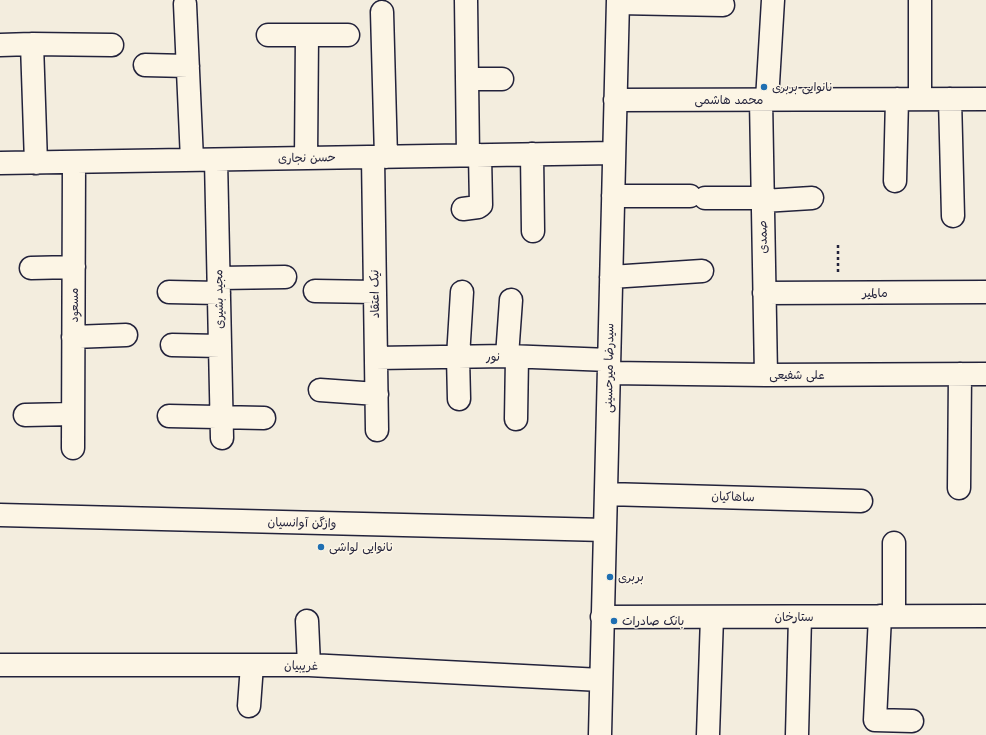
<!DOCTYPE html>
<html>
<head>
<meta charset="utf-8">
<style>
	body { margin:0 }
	canvas { display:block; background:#f3edde }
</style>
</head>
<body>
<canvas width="986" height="735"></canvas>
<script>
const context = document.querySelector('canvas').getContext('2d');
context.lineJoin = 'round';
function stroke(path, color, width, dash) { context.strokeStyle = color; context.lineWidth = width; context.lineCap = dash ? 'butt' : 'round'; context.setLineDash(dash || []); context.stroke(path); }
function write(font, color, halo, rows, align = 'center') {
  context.font = font + ' Mali,"Playpen Sans Arabic",sans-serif'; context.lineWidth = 3; context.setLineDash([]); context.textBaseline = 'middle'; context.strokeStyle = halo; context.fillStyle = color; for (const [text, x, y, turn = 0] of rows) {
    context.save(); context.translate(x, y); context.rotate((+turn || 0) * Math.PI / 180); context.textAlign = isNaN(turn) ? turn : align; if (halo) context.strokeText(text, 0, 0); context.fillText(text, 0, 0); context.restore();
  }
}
const path = new Path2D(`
	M838,272V242`);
const minor = new Path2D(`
	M466,0L468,155
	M920,0V99
	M618,3L723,5
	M185,4L192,160
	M382,12L386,157
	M268,35H348
	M32,44L36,163
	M0,45L32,44L112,45
	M145,65L188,66
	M467,79H502
	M950,99L953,216
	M615,100L986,99
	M761,100L766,375
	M767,100L773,0
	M532,154L533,231
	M373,157L377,430
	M306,158L307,35
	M216,160L222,438
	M0,163L614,153
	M895,181L897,99
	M613,196H690
	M705,198H763
	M763,201L812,198
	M463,209L478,207L481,205L480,155
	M31,268L74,267
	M611,277L702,271
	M219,278L285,277
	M315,291L375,292
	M169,292L219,293
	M764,293L986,292
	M73,337L126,335
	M172,345L220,346
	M507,356L511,300
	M376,358L507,356L609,360
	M609,373L766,375L986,374
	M320,390L377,394
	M459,399L458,357L462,292
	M25,415L73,414
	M169,416L264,418
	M516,419L517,357
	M73,448L74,162
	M959,488L960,374
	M606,494L861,501
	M0,515L605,530
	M880,616L875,720L912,721
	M894,616V543
	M602,617L986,616
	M307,621L309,665
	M0,665H309L601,680
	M249,706L252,665
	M600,735L618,0
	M708,735L712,617
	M797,735L800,617`);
const markers = [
	[764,87,4,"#1f6fb2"],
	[321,547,4,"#1f6fb2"],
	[610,577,4,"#1f6fb2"],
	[614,621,4,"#1f6fb2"]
];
const poiNames = [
	["نانوایی بربری",772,87],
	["نانوایی لواشی",329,547],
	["بربری",618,577],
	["بانک صادرات",622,621]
];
const streetNames = [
	["محمد هاشمی",729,100],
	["حسن نجاری",307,158,-1],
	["صمدی",763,237,-91],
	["مالمیر",875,293],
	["نیک اعتقاد",375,294,-91],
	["مجید بشیری",219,299,-91],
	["مسعود",74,305,-90],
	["نور",493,357,-1],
	["سیدرضا میرحسینی",609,368,-89],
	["علی شفیعی",797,375],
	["ساهاکیان",733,497,2],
	["وازگن آوانسیان",302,523,1],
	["ستارخان",794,617],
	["غریبیان",301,666,1]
];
stroke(minor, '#22223b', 25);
stroke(path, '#22223b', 2.5, [3, 3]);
stroke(minor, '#fcf5e5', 22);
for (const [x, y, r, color] of markers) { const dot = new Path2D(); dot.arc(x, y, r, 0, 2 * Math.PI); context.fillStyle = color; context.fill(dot); stroke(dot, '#fcf5e5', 1.5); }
write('12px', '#22223b', '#fcf5e5', poiNames, 'left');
write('12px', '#22223b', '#fcf5e5', streetNames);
</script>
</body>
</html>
